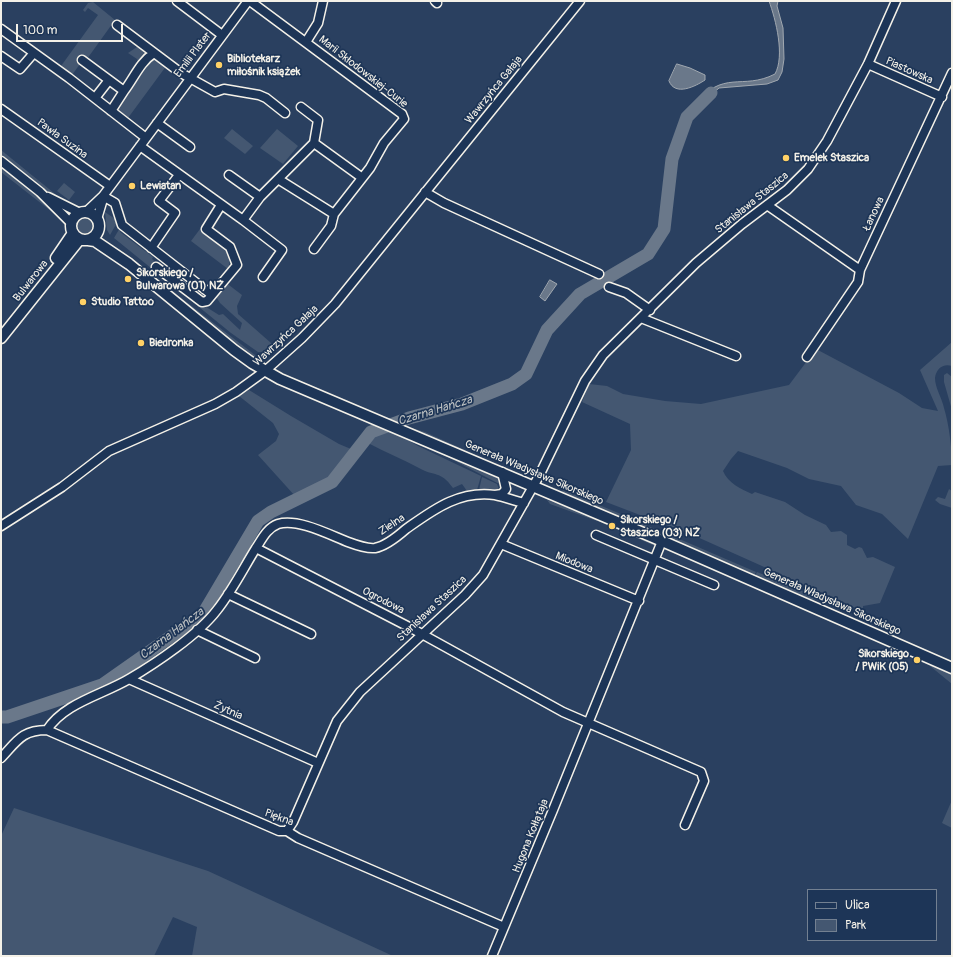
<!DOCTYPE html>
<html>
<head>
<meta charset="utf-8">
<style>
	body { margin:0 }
	#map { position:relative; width:953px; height:957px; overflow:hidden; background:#2a4060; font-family:Pangolin,sans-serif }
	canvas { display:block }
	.frame { position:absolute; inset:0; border:2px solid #f4f1e8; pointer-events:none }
	.legend { position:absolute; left:807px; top:889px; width:130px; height:52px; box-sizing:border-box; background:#1d3557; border:1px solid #738091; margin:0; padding:5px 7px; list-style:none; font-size:12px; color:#f4f1e8 }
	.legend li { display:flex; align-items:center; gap:8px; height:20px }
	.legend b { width:20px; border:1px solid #738091 }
	.scale { position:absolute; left:16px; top:24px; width:107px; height:18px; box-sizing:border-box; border:2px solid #f4f1e8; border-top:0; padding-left:5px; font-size:12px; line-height:14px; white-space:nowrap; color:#f4f1e8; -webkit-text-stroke:3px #1d3557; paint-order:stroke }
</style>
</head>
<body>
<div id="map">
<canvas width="953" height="957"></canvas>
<div class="frame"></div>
<ul class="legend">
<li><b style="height:5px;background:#1d3557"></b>Ulica</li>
<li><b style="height:11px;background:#445771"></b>Park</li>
</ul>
<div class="scale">100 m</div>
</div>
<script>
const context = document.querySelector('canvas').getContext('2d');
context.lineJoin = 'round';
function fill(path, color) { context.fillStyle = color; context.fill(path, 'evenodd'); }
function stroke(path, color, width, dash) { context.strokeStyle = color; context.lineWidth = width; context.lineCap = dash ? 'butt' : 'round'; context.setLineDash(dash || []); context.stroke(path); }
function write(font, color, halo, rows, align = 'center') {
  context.font = font + ' Pangolin,sans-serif'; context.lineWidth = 3.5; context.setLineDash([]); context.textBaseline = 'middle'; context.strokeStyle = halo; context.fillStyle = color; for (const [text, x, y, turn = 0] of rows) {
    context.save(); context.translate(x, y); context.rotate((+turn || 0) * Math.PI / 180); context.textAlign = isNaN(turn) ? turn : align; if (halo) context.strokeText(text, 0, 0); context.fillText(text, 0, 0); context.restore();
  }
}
const green = new Path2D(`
	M93,2L115,20L87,59L82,55L77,61L80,64L72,75L61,66L98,15L88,8L85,12L83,10L88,3Z
	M140,45L167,65L128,118L115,109L143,70L137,59L128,53Z
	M232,129L253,146L245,154L224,138Z
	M277,129L298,146L283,164L260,148Z
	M1,150L65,202L37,185L3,156L1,154Z
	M1,166L58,213L56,215L1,172Z
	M64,183L75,192L69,200L57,191Z
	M105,212L118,221L110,235L107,230Z
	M72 226a13 13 0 1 1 26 0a13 13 0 1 1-26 0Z
	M121,226L122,227L120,232L153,257L152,259L203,305L219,315L223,314L240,330L242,323L220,303L215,295L225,282L242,295L237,306L238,314L279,350L269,352H258L231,333L114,238Z
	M200,229C215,239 236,248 228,269L191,241Z
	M149,273L255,355V357L195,313Z
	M952,342V366C943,363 936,369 935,378C935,388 942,398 944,408C949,424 952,449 952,465L938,466L908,539L882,514L856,505L841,486L809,479L787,468L738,451L731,459L723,471C728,483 741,489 752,494L755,492L785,502L805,515L826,525L831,532L841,531L847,535V545L855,549L859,547L862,548L867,558L873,557L895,567L880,603L863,606V608L858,609L695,536L606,502L631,450L630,424L582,402L589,384L607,386L623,394L665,401L701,404L789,385L816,349L899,393L922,408L938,411L920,370Z
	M947,373L952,377V410L944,382V375Z
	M249,390L291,416L339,444L351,449L333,477L295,496L258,455L276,441L279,434L273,423L239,396Z
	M408,427L425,432L465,450L455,448Z
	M384,430L392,431L418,446L481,476L477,490L467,491L462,484L453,488C440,470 435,477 419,468C402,459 385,452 368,443L371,438Z
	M443,452L501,480L505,487L442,454Z
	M482,477L497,484L499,489L498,492L479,490Z
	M949,489L952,491V508L940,504L935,500L938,497L945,499Z
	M563,490L628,517L626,521L561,493Z
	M547,500L598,519L597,521L550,504Z
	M629,518L676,538L674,541L627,521Z
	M599,519L652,542L655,546L598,521Z
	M677,538L756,572L754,575L675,541Z
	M757,572L820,598L821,601L807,598L755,576Z
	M930,665L952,672V684L930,666Z
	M952,800V828L942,823Z
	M14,808L208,871L393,956H192L197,927L173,917L154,956H1V836Z`);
const water = new Path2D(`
	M769,1H778L777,6L783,28L784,59L782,72L778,80L767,84L719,88L699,106H694C723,68 742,91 775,74C785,56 776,20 769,1Z
	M677,64L690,68L705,75V80C696,86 675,97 669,81Z
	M550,280L557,284L545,301L540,297Z`);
const river = new Path2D(`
	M1,717H7L102,685L203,614L258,521L271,512L332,482L371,432L409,418L462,404L512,384L526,374L547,330L580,294L648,254L664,229L672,159L687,117L711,93`);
const minor = new Path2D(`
	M177,1L222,35
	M435,1L437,3
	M117,25L181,73L215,92L224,89L259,95L266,98L285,113
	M1,29L69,78L146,138
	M306,42L318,23L323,1
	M1,56L20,69L33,54
	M82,60L124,91C134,78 140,62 154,53
	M868,64L942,97
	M95,98L109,80
	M1,109L110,186
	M111,111L124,91
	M157,123L190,147
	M314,143L361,177
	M140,146L243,220L260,197L278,179L334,214L370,168L384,143L404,119L402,114L250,1
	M1,161L40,192L71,223
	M229,175L260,197
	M278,179L314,143L318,120L301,107
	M425,192L444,203L599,274
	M103,196L115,203L122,225L212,295L237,265L230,247L206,229L221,205
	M48,197L80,213
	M767,205L860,270
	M86,212L103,196L248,1
	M97,219L103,199
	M243,220L282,250L263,277
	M151,248L175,213L159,201L179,175
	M314,249L331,226L334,214
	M156,267L202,302L207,301L212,295
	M609,287L626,293L650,310
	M641,318L736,356
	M807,357L858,282L860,270L952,73
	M495,495L502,494L506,489L502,472
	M1,526L62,487L109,451L215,404L236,392L265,371L302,338L335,304L580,1
	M596,535L714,585
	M501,544L639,601
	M256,548C262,539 267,528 278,524C298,518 330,535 348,542C356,545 367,549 375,548C386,546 398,536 406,529C433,510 459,490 495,495C505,497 515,501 524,503
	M228,594L311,634
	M197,630L255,658
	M129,679L318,763
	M47,730C64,703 102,695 129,679C156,663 198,635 217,610C232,591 243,569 256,548L411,628L563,712L701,772L704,781L685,825
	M1,758C17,741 22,730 47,730L279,831H287L298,838L504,927
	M287,831L293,822L337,721L360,692L465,595L483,575L539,476L585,381L603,355L696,263L742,224L787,190L808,169L827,141L868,64L896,1
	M492,956L553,810L662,541`);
const major = new Path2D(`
	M71 226a14 14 0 1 1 28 0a14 14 0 1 1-28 0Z
	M88,240L95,241L129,264L234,350L252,363L280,379L662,541L952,668
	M56,258L73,233
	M1,338L80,239`);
const markers = [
	[219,65,4,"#ffd166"],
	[786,158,4,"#ffd166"],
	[132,186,4,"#ffd166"],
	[128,279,4,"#ffd166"],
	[83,302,4,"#ffd166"],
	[141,343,4,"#ffd166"],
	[612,526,4,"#ffd166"],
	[917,660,4,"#ffd166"]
];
const streetNames = [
	["Emilii Plater",193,55,-53],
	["Piastowska",909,71,24],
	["Marii Skłodowskiej-Curie",363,72,38],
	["Wawrzyńca Gałaja",494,90,-51],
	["Pawła Suzina",62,139,36],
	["Stanisława Staszica",752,203,-39],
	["Łanowa",874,214,-65],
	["Bulwarowa",31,281,-52],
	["Wawrzyńca Gałaja",286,336,-43],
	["Generała Władysława Sikorskiego",534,473,23],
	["Zielna",392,525,-33],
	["Miodowa",574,563,22],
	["Ogrodowa",383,601,27],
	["Generała Władysława Sikorskiego",832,602,24],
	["Stanisława Staszica",432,609,-43],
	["Żytnia",228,711,24],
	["Piękna",279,818,20],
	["Hugona Kołłątaja",531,836,-68]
];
const poiNames = [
	["Bibliotekarz",227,59],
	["miłośnik książek",227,72],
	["Emelek Staszica",794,158],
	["Lewiatan",140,186],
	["Sikorskiego /",136,273],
	["Bulwarowa (01) NŻ",136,286],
	["Studio Tattoo",91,302],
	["Biedronka",149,343],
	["Sikorskiego /",620,520],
	["Staszica (03) NŻ",620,533],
	["Sikorskiego",909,654,"right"],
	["/ PWiK (05)",909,667,"right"]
];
const waterNames = [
	["Czarna Hańcza",435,411,-17],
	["Czarna Hańcza",172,634,-37]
];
fill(green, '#445771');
fill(water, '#6a788a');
stroke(water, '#a1a8b0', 1);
stroke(river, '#6a788a', 13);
stroke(minor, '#f4f1e8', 11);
stroke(major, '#f4f1e8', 13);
stroke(minor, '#1d3557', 8);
stroke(major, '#1d3557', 10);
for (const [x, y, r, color] of markers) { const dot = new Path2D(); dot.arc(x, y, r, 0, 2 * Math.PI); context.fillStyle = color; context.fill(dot); stroke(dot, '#1d3557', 1.5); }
write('11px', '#f4f1e8', '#1d3557', streetNames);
write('bold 11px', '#f4f1e8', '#1d3557', poiNames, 'left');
write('italic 12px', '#bdc1c2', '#1d3557', waterNames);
</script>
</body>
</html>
